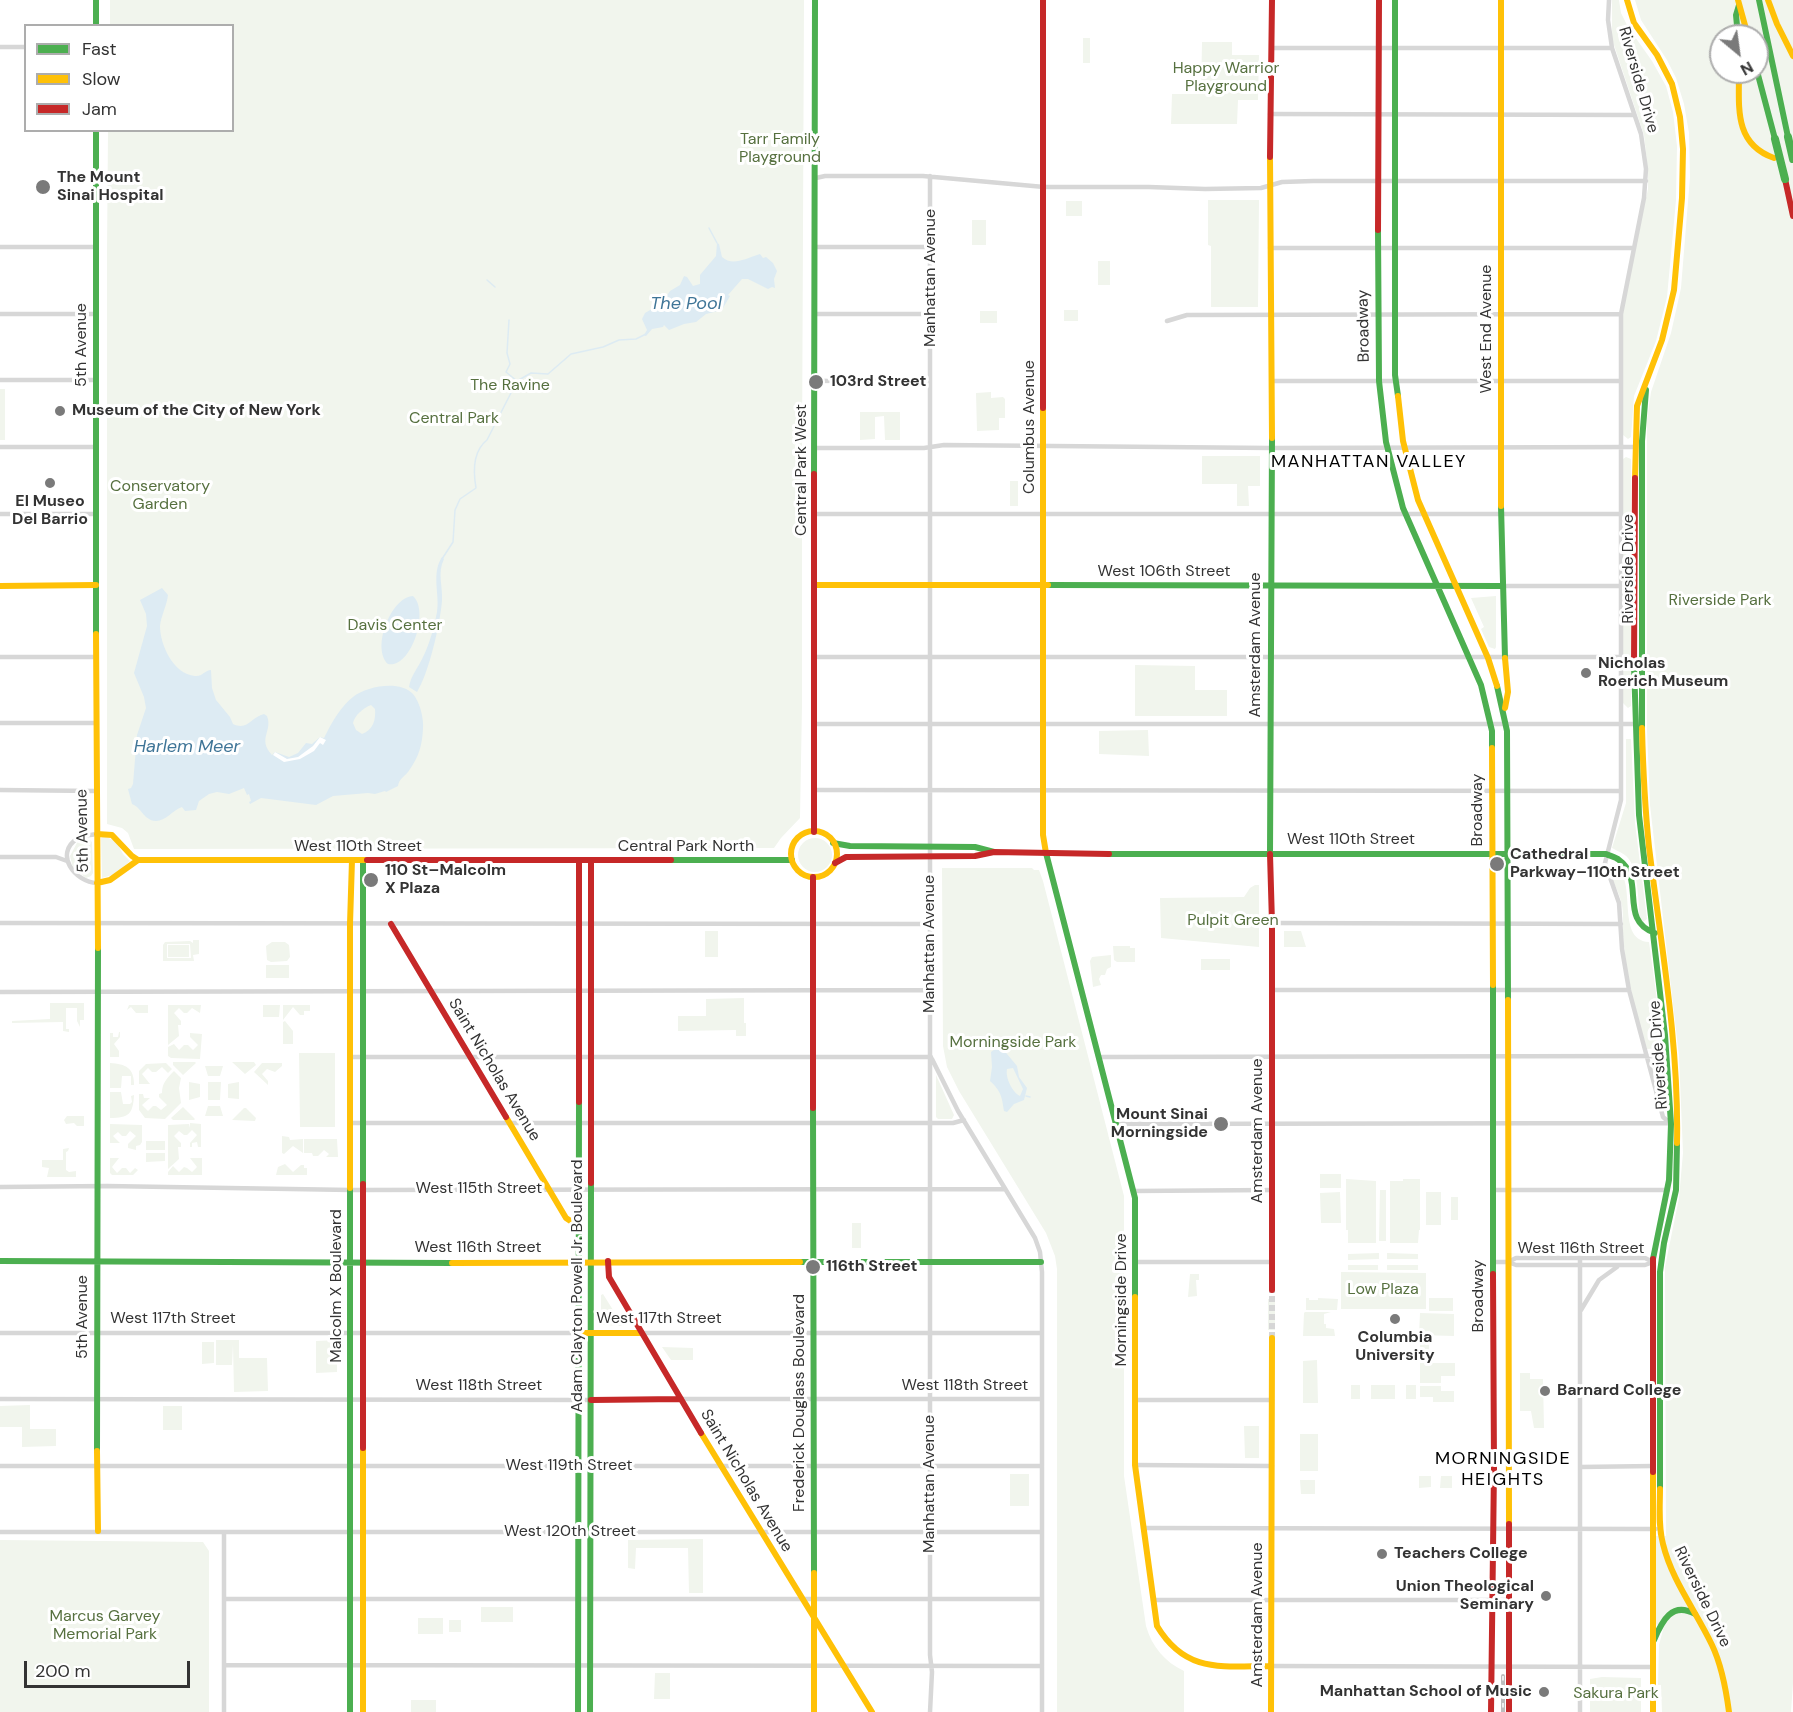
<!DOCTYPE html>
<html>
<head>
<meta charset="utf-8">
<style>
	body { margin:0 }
	#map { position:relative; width:1793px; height:1712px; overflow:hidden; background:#fff; font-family:"DM Sans",sans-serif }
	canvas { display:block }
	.legend { position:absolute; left:24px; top:24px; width:210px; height:108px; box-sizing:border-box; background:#fff; border:2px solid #adadad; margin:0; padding:8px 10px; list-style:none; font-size:18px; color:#333 }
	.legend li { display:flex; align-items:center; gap:12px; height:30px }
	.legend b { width:30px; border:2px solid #adadad }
	.north { position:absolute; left:1709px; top:24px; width:60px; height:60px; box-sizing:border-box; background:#fff; border:2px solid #adadad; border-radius:50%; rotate:151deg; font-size:16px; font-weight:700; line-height:24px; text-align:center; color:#333 }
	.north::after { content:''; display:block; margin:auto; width:21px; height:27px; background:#7a7a7a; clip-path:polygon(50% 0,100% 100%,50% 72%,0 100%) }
	.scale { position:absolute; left:24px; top:1661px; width:166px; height:27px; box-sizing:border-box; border:3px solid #333; border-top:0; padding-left:8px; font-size:18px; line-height:21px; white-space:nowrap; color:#333; -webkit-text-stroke:4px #fff; paint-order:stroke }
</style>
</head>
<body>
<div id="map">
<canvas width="1793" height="1712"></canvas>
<ul class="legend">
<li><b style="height:8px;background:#4caf50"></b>Fast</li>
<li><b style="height:8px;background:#ffc107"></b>Slow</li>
<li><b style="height:8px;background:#c62828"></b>Jam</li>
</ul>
<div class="north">N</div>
<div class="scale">200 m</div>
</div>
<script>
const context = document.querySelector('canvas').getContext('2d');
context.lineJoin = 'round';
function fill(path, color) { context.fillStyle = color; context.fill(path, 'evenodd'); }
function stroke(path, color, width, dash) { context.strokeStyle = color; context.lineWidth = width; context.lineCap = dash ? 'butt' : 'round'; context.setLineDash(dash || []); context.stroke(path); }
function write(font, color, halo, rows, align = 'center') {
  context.font = font + ' "DM Sans",sans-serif'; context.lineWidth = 6; context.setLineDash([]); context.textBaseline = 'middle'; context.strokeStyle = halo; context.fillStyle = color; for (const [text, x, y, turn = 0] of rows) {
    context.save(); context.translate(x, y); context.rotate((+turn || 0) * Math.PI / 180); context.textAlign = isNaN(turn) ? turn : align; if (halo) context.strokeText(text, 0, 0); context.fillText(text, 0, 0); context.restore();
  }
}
const green = new Path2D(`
	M110,0H804L802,457H800V463H802V705L800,818L781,838L774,848L134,849L128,833L122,828L107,824V253L108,131L232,130V26L110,25Z
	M1612,0H1619L1621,13L1628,27L1652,61L1666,86L1673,112L1677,146L1676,200L1667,297L1656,341L1634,396L1631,437L1628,439L1623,435L1622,318L1632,260L1648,189V171L1644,135L1612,39Z
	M1635,0H1793V1683L1791,1712H1662L1661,1685H1658L1659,1645L1665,1622L1661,1620L1658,1625L1655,1624L1656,1536H1666L1665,1267L1679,1198L1683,1153L1679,1056L1650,805L1647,730V419L1651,392L1671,333L1681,288L1690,177L1689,133L1684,104L1676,78L1667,60L1641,20ZM1721,36H1757V72H1721Z
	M1083,38H1090V63H1083Z
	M1202,42H1232V55H1259L1258,100H1238L1237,124H1171L1172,94H1201Z
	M1208,200H1259L1258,307H1211V246L1208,245Z
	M1066,201H1082V216H1066Z
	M972,220H986V245H972Z
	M1098,261H1110V285H1098Z
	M1064,310H1078V321H1064Z
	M980,311H997V323H980Z
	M0,389H5V440H0Z
	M991,392V398L1003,397L1005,399V418H999V430L977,431L976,393Z
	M860,412H900V440H885L884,416L875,417V439L860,440Z
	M1202,456H1260V486H1248L1249,506H1237V484H1202Z
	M1626,457L1631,459V706L1628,708L1623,703V459Z
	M1010,481H1018V506H1010Z
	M1496,596V647L1495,649L1489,647L1481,629L1484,627L1471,598Z
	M1135,665L1195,666V690H1227V716H1135Z
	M1148,730L1149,756L1099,754V731Z
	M1626,739H1631L1635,823L1647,919L1643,922L1640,920C1638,904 1639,871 1628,858C1624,853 1617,851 1612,848L1626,803Z
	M103,836L116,841L123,854L130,861L116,874L102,878L101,838Z
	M87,837L92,842L93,873L91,876L86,878L73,868L70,856L78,841Z
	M798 855a17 17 0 1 1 34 0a17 17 0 1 1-34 0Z
	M1611,864C1641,874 1613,940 1649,942L1656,993L1661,1048L1647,1049C1637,1015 1627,981 1624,946C1622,932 1624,918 1622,905C1619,891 1611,879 1608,866Z
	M942,868H1032L1034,870H1039L1043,881L1124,1196V1476L1146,1626C1152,1647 1165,1662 1184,1671V1712H1057V1269L1055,1256L1046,1233L959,1091L947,1067L943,1046Z
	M1255,885H1259V947L1161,938L1160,898L1244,897L1250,888Z
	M705,931H718V957H705Z
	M1284,931H1301L1306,947H1284Z
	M193,940H199V954L193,955L194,961H163V945L165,942L190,941L193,943ZM167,944H190L191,958H167Z
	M272,942H285L289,945L290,957L287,961L271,962L267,960L266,946Z
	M168,945H189V957H168Z
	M1113,946H1130V948H1135V962H1117L1114,960Z
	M1111,955V967L1107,969L1105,975H1101L1099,979L1101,985L1093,987L1090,961L1092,957Z
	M1201,959H1230V970H1201Z
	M266,965H289V978H266Z
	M744,998V1023H746V1036H736V1030L678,1031V1016H706V999Z
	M50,1003H84V1020H80V1027L77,1021V1008H66V1029H69V1032L63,1031V1022L12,1023V1021L50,1019Z
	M129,1005H148V1013H136L131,1007L127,1010Z
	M168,1005H201L200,1013L192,1008L187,1013H184L179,1008L174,1013L181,1021V1025H178L179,1036L168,1045Z
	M263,1005H280L279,1017H263Z
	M283,1005H310V1011H304V1015H300L293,1007L283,1020Z
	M285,1021L293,1031V1044H283V1022Z
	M119,1032H120V1037L114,1044L119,1051V1057H110V1033H113V1037H118Z
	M190,1033L202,1034L200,1059L171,1058L168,1056V1047L174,1044L179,1050L184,1045H188L193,1050L198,1045L190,1037Z
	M299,1053H335V1127H300Z
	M173,1062H195L196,1063L183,1075L173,1065Z
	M232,1062H254L256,1065L245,1074Z
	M110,1063C126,1064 134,1068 134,1085H131V1076H122L121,1088H110Z
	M166,1063L172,1069L168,1073L162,1067L156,1072H152L148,1068L142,1074L150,1084H139V1071L146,1064Z
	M262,1063H282V1066L275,1072L267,1069L262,1074L268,1081V1085L254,1072Z
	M1657,1065L1662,1071L1665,1105H1662L1652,1069L1654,1066Z
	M205,1066H223L220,1076H208Z
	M174,1071L181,1078L179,1088L181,1103L165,1119L145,1118L139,1110V1094H143L144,1098H150L142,1105L148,1111L153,1106H156L161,1110L167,1105L159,1097V1094L162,1093C162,1083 167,1078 174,1071Z
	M936,1075L954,1115L952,1119H938L936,1117Z
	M189,1082L200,1084V1097L189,1100Z
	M208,1082H221L220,1100H208Z
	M239,1082V1099L228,1098V1084Z
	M110,1092H121L123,1104H130L132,1102L131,1096L134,1095C133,1114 129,1118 110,1118Z
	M208,1106H220L223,1116H205Z
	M183,1107L195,1119L194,1120H173L171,1118Z
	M244,1108H246L256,1118L255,1121L232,1120Z
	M67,1116H84V1126H77L74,1123L66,1124L64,1120Z
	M190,1123L201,1124V1147H198L197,1142L192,1143V1147H190V1143L197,1135L192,1130L187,1135H184L179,1131L174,1136L181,1143V1147H178L179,1159L168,1169V1125L189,1124L190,1128Z
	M110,1124L142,1125V1142L140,1145L136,1146V1150L128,1148V1144L136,1136L130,1131L126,1136H122L118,1132L113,1136L120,1143H110Z
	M282,1136L289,1137L290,1140L303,1139V1153L293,1146L284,1154L282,1153Z
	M304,1139H337L338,1157H326L329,1154L324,1150L318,1156H313L312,1153H304Z
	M146,1141H165V1150H146Z
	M69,1148L68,1151L66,1152V1170L69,1172L76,1171V1177H47L49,1168L42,1167V1160H63V1149Z
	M146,1153H165V1161L146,1162Z
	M110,1158H119L112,1167L117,1173L122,1168H126L130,1173L135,1168L138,1170L133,1175H112L110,1173Z
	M190,1158H202V1175H168V1172L173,1166L179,1172L184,1167L187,1168L192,1172L197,1167Z
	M285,1164L293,1172L301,1165H304V1168H307V1175H276L278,1167Z
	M1320,1174H1341V1188H1320Z
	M1346,1179L1376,1181V1243H1348V1230H1346Z
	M1403,1179H1420V1230H1419L1418,1243H1390V1181H1403Z
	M1380,1190H1386V1241H1379Z
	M1340,1192L1341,1223H1321L1320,1193Z
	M1426,1192H1441V1225H1426Z
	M1451,1197H1458V1220H1451Z
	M852,1223H861V1248H852Z
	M1379,1253V1259L1348,1260V1254Z
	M1387,1253L1418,1254V1259H1387Z
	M1348,1265H1378V1270H1348Z
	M1387,1265H1418V1270H1387Z
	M1341,1272L1426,1273V1309H1341Z
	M1190,1274H1199V1280H1196L1197,1296L1188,1297Z
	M603,1294L623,1326L601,1325V1295Z
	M1306,1298H1309V1300H1318V1298L1338,1299L1337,1310H1306Z
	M1429,1298H1453V1311H1429Z
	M1268,1299H1275V1330H1268Z
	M1305,1312H1331L1324,1314V1324H1326V1328L1334,1329L1335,1336H1303L1304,1313Z
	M1420,1313L1454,1314V1336L1419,1335Z
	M1420,1338H1429V1360L1420,1361Z
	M216,1340H239V1358H267L268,1391L234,1392L233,1344L232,1365H216Z
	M337,1340V1372L316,1373V1341Z
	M202,1342H214V1363L202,1364Z
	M662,1347L693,1348V1360H671Z
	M1317,1360L1318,1403H1303V1361Z
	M1420,1363H1455V1376H1441V1383H1420Z
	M1520,1373H1530V1379H1543L1544,1428H1534L1531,1411H1520Z
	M1351,1385H1360V1399H1351Z
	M1371,1385H1395V1399H1371Z
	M1406,1385H1416V1399H1406Z
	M1420,1386H1441V1391H1454V1402H1433V1397H1420Z
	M30,1405V1429H56V1446L22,1447V1427H0V1406Z
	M163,1406H182V1430H163Z
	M1244,1426H1259V1458H1245Z
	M1300,1434H1318V1471H1300Z
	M1010,1474H1029V1506H1010Z
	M1419,1476H1431V1487L1419,1488Z
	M1441,1476H1452V1488H1440Z
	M1300,1480H1315V1494H1301Z
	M703,1539V1593H689L688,1548H636L635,1569L628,1568V1540Z
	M0,1540L203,1542L209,1551V1712H0Z
	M481,1607H513V1622H481Z
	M418,1618H443V1634H418Z
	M449,1620H461V1632H449Z
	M655,1673H670V1699H654Z
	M1602,1677L1641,1678V1712H1590V1679Z
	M411,1700H436V1712H411Z`);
const water = new Path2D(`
	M717,243L719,244L722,257C732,266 745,259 757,255L760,254L763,258L766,257L773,263L777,271L774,279L775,288L772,287L768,289L748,279H742L728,295L730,296L723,308L718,311L706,314L696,322L684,324L669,330L664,325L663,327L652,329L646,336L644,335L647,330L642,319L645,313L662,303L670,291L680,285L684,276L687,277L693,286L700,284V275L716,256Z
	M442,557L444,559C437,573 443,586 442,601C440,624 429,673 417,692L409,687C411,675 418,668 423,657C430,643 434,627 437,612C440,594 431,574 442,557Z
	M162,588L168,595C167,605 161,616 160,626C160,644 173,674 195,676C202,677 205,670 211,670L212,688L216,700L230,717L233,724C248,731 251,717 264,714L267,716C273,731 257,739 272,755L275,752L289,757L298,753L306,743L312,744L320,737L324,738C331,724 340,707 353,697C367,686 400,680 413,694C420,702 424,719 423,729C422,746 419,757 408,772C404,777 399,779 398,786L386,792L385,791L375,794L368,793L333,796L316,805L261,798L250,804L249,802L251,801L249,794L247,795L244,788L229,794L217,792L209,794L199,801L196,810L185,811L182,807C170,811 161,829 146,817C141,812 138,806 132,804L128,789L131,788L133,784L137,735L146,708L144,697L134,673L147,626L146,614L140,600ZM371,705L375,709C376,720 373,730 362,734L356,730L353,723C355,715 363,708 371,705Z
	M413,596C430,611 411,669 388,664C371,648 391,597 413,596Z
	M998,1047L1002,1048L1017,1066L1019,1077L1027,1088L1024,1100L1014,1104L1007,1112L1004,1111C1002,1097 1001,1091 990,1081L992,1067L991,1052ZM1013,1068L1023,1089L1020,1096C1013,1093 1005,1078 1007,1069Z`);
const pier = new Path2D(`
	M320,737L326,740L323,745L320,743L314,751L300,759L284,762L273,755L275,752L287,759L298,757L313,746Z`);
const stream = new Path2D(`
	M709,228L717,243
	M487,280L495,287
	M509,320L507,353L510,364L506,372L517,381
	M442,559L453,542L455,510L460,499L476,488C473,471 473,451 487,440L517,381L531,373L548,374L571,354L603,347L619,340L636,339L646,334
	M1026,1096L1030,1097`);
const secondaryTunnel = new Path2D(`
	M1272,1338V1290`);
const street = new Path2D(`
	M1609,0L1608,20L1612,48L1641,134L1646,169L1644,198L1621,314V800L1605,863L1619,903L1622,949L1629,990L1663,1117L1670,1123
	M0,47H26
	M1272,48H1612
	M1270,114L1634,115
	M930,176V1655L932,1672L930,1712
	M816,178L825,176H923L1044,187H1149L1205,189L1261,188L1282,182L1313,181H1646
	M0,247H96
	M816,247H931
	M1270,248H1633
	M0,314H96
	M815,314H930
	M1167,321L1187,315L1621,314
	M0,380H96
	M815,381L930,380
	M1272,381H1621
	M0,447H96
	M815,448H924L944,445L1271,448L1635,447
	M0,514H96
	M815,514H1621
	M1502,586H1621
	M0,657H96
	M815,657H1621
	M0,723H96
	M815,724H1635
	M0,790L96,791
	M815,790L1621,791
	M97,834C91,835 84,835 78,838C53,854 75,882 97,883
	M0,857H56L67,861
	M0,923L930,924
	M1272,923L1621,924
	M1272,990H1629
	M0,992C310,992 620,990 930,990
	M351,1057H931
	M1099,1057L1666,1056
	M932,1059L958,1111L1035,1238L1040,1252L1042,1272V1712
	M350,1123H953L964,1120
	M1116,1124L1670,1123
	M0,1187L107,1186L351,1190L1005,1189
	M1493,1190H1668
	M1133,1191L1272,1190
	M1580,1258V1712
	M1135,1262H1272
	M1493,1262H1508L1516,1265H1645L1653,1262
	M1508,1262L1516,1258H1645L1653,1262
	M1581,1310L1599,1280L1617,1267
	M0,1333H578
	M641,1333H1042
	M0,1399L591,1400
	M681,1399H1042
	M1135,1400H1272
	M1135,1465L1272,1466
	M0,1466H1042
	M1580,1467L1653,1466
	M1143,1528L1656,1529
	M0,1532H1042
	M224,1532V1712
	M224,1599H1042
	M1153,1600H1509
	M224,1665L1042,1666
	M1271,1666L1653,1667`);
const fast = new Path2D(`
	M96,0V26
	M1395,0V375L1398,396
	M1759,0L1788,137
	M1738,36L1736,15L1739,5
	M1757,71L1775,139
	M96,130V634
	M1378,230L1379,381L1386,442L1403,508L1481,685L1492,731V748
	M814,474L815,0
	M1501,506L1505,658
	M1048,585L1502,586
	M1634,666L1639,815L1665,1035L1671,1124L1669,1180L1653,1259
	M1497,686L1507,731L1508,1000
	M1642,728V441L1646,390
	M833,843L850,846L975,847L994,852
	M1046,853L1135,1198V1297
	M1109,854H1606C1610,856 1616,857 1619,860C1646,879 1618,921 1655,933
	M1270,854L1272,438
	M363,860V1184
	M671,860H792
	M1493,985V1274
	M813,1108L814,1573
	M350,1188V1712
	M0,1261L452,1263
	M800,1262H1041
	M97,1451L98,948
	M1660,1489V1272L1664,1243L1676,1190L1677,1143
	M1654,1640C1662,1621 1672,1601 1695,1614
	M578,1712L579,1102
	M590,1712L591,1183`);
const slow = new Path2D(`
	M1501,0V506
	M1627,0L1634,23L1657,55L1672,84L1680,117L1683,149L1682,198L1674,290L1662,340L1637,406L1635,478
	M1738,0L1748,36
	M1768,0L1777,24L1793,56
	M1739,72C1739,108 1734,144 1774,158
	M1270,157L1272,438
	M1398,396L1403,441L1418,500L1488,658L1497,686
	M1043,408V835L1046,853
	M815,585H1048
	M0,586L96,585
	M96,634L98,948
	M1505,658L1508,692L1505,708
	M1642,728C1643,768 1645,808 1649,847C1661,945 1679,1043 1677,1143
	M1492,748L1493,985
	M791 854a23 23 0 1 1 46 0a23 23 0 1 1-46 0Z
	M97,834L112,835L132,856L138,860
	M97,883L110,880L138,860H367
	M1508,1000L1509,1524
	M506,1117L566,1218L578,1226
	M350,1188V924L352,860
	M452,1263L800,1262
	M1135,1297V1465L1157,1626C1186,1674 1222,1666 1271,1666
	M578,1333H641
	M701,1433L872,1712
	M363,1448V1712
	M97,1451L98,1531
	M1653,1472V1712
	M1660,1489C1660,1507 1658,1526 1663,1544C1672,1581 1696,1611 1712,1645C1722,1666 1726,1689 1729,1712
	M814,1573V1712
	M1271,1712L1272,1338`);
const jam = new Path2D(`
	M1043,0V408
	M1270,157L1272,0
	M1785,179L1793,216
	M1378,230L1379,0
	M1634,666L1635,478
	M814,832V474
	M1270,854L1272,923V1290
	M367,860H671
	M835,863L846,857L975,856L994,852L1109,854
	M813,877V1108
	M391,924L506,1117
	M579,1102V860
	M591,1183V860
	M363,1184V1448
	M608,1261L609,1277L701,1433
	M591,1400L681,1399
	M1653,1472V1259
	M1509,1524V1712
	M1491,1712L1494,1468L1493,1274`);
const rail = new Path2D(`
	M1503,1676V1712`);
const fastBridge = new Path2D(`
	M1788,137L1793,159
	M1775,139L1785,179`);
const markers = [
	[43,187,8,"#7a7a7a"],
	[816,382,8,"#7a7a7a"],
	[60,411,6,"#7a7a7a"],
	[50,483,6,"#7a7a7a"],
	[1586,673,6,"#7a7a7a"],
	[1497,864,8,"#7a7a7a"],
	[371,880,8,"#7a7a7a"],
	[1221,1124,8,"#7a7a7a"],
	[813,1267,8,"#7a7a7a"],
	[1395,1319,6,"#7a7a7a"],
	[1545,1391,6,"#7a7a7a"],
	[1382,1554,6,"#7a7a7a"],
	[1546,1596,6,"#7a7a7a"],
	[1544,1692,6,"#7a7a7a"]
];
const parkNames = [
	["Happy Warrior",1226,69],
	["Playground",1226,87],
	["Tarr Family",780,140],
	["Playground",780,158],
	["The Ravine",510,386],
	["Central Park",454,419],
	["Conservatory",160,487],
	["Garden",160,505],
	["Riverside Park",1720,601],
	["Davis Center",395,626],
	["Pulpit Green",1233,921],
	["Morningside Park",1013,1043],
	["Low Plaza",1383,1290],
	["Marcus Garvey",105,1617],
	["Memorial Park",105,1635],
	["Sakura Park",1616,1694]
];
const streetNames = [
	["Riverside Drive",1638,80,74],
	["Manhattan Avenue",931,278,-90],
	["Broadway",1364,326,-91],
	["West End Avenue",1487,329,-90],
	["5th Avenue",82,345,-90],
	["Columbus Avenue",1030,427,-90],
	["Central Park West",802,470,-90],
	["Riverside Drive",1629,569,-90],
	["West 106th Street",1164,572],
	["Amsterdam Avenue",1256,645,-90],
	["Broadway",1478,810,-90],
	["5th Avenue",83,831,-91],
	["West 110th Street",1351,840],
	["West 110th Street",358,847],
	["Central Park North",686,847],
	["Manhattan Avenue",930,944,-90],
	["Riverside Drive",1659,1055,-94],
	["Saint Nicholas Avenue",494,1070,59],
	["Amsterdam Avenue",1258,1131,-90],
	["West 115th Street",479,1189],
	["West 116th Street",478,1248],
	["West 116th Street",1581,1249],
	["Malcolm X Boulevard",337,1286,-90],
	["Adam Clayton Powell Jr. Boulevard",578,1286,-90],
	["Broadway",1479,1296,-90],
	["Morningside Drive",1122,1300,-90],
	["5th Avenue",83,1317,-90],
	["West 117th Street",173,1319],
	["West 117th Street",659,1319],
	["West 118th Street",479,1386],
	["West 118th Street",965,1386],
	["Frederick Douglass Boulevard",800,1403,-90],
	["West 119th Street",569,1466],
	["Saint Nicholas Avenue",746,1481,59],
	["Manhattan Avenue",930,1484,-90],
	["West 120th Street",570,1532],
	["Riverside Drive",1702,1597,64],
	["Amsterdam Avenue",1258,1615,-90]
];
const poiNames = [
	["The Mount",57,178],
	["Sinai Hospital",57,196],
	["103rd Street",830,382],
	["Museum of the City of New York",72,411],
	["El Museo",50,502,"center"],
	["Del Barrio",50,520,"center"],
	["Nicholas",1598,664],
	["Roerich Museum",1598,682],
	["Cathedral",1510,855],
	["Parkway–110th Street",1510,873],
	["110 St–Malcolm",385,871],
	["X Plaza",385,889],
	["Mount Sinai",1208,1115,"right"],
	["Morningside",1208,1133,"right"],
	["116th Street",826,1267],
	["Columbia",1395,1338,"center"],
	["University",1395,1356,"center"],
	["Barnard College",1557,1391],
	["Teachers College",1394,1554],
	["Union Theological",1534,1587,"right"],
	["Seminary",1534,1605,"right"],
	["Manhattan School of Music",1532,1692,"right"]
];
const waterNames = [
	["The Pool",686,304],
	["Harlem Meer",187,747]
];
const neighbourhoodNames = [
	["MANHATTAN VALLEY",1369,462],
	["MORNINGSIDE",1503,1459],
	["HEIGHTS",1503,1480]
];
fill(green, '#f1f5ed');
fill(water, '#ddebf3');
fill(pier, '#fff');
stroke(stream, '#ddebf3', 1.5);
stroke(secondaryTunnel, '#d6d6d6', 6, [6, 3]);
stroke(street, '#d7d7d7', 4.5);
stroke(fast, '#4caf50', 6);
stroke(slow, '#ffc107', 6);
stroke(jam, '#c62828', 6);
stroke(rail, '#bebebe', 4);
stroke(rail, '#fff', 1.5, [4.5]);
stroke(fastBridge, '#4caf50', 8);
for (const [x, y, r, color] of markers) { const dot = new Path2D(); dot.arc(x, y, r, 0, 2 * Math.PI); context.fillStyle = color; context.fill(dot); stroke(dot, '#fff', 2); }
write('16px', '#56703f', '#fff', parkNames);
write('16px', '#333', '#fff', streetNames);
write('bold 16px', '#333', '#fff', poiNames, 'left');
write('italic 18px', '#3f7597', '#fff', waterNames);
context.letterSpacing = '1.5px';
write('18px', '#000', '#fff', neighbourhoodNames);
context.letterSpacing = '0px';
</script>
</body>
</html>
